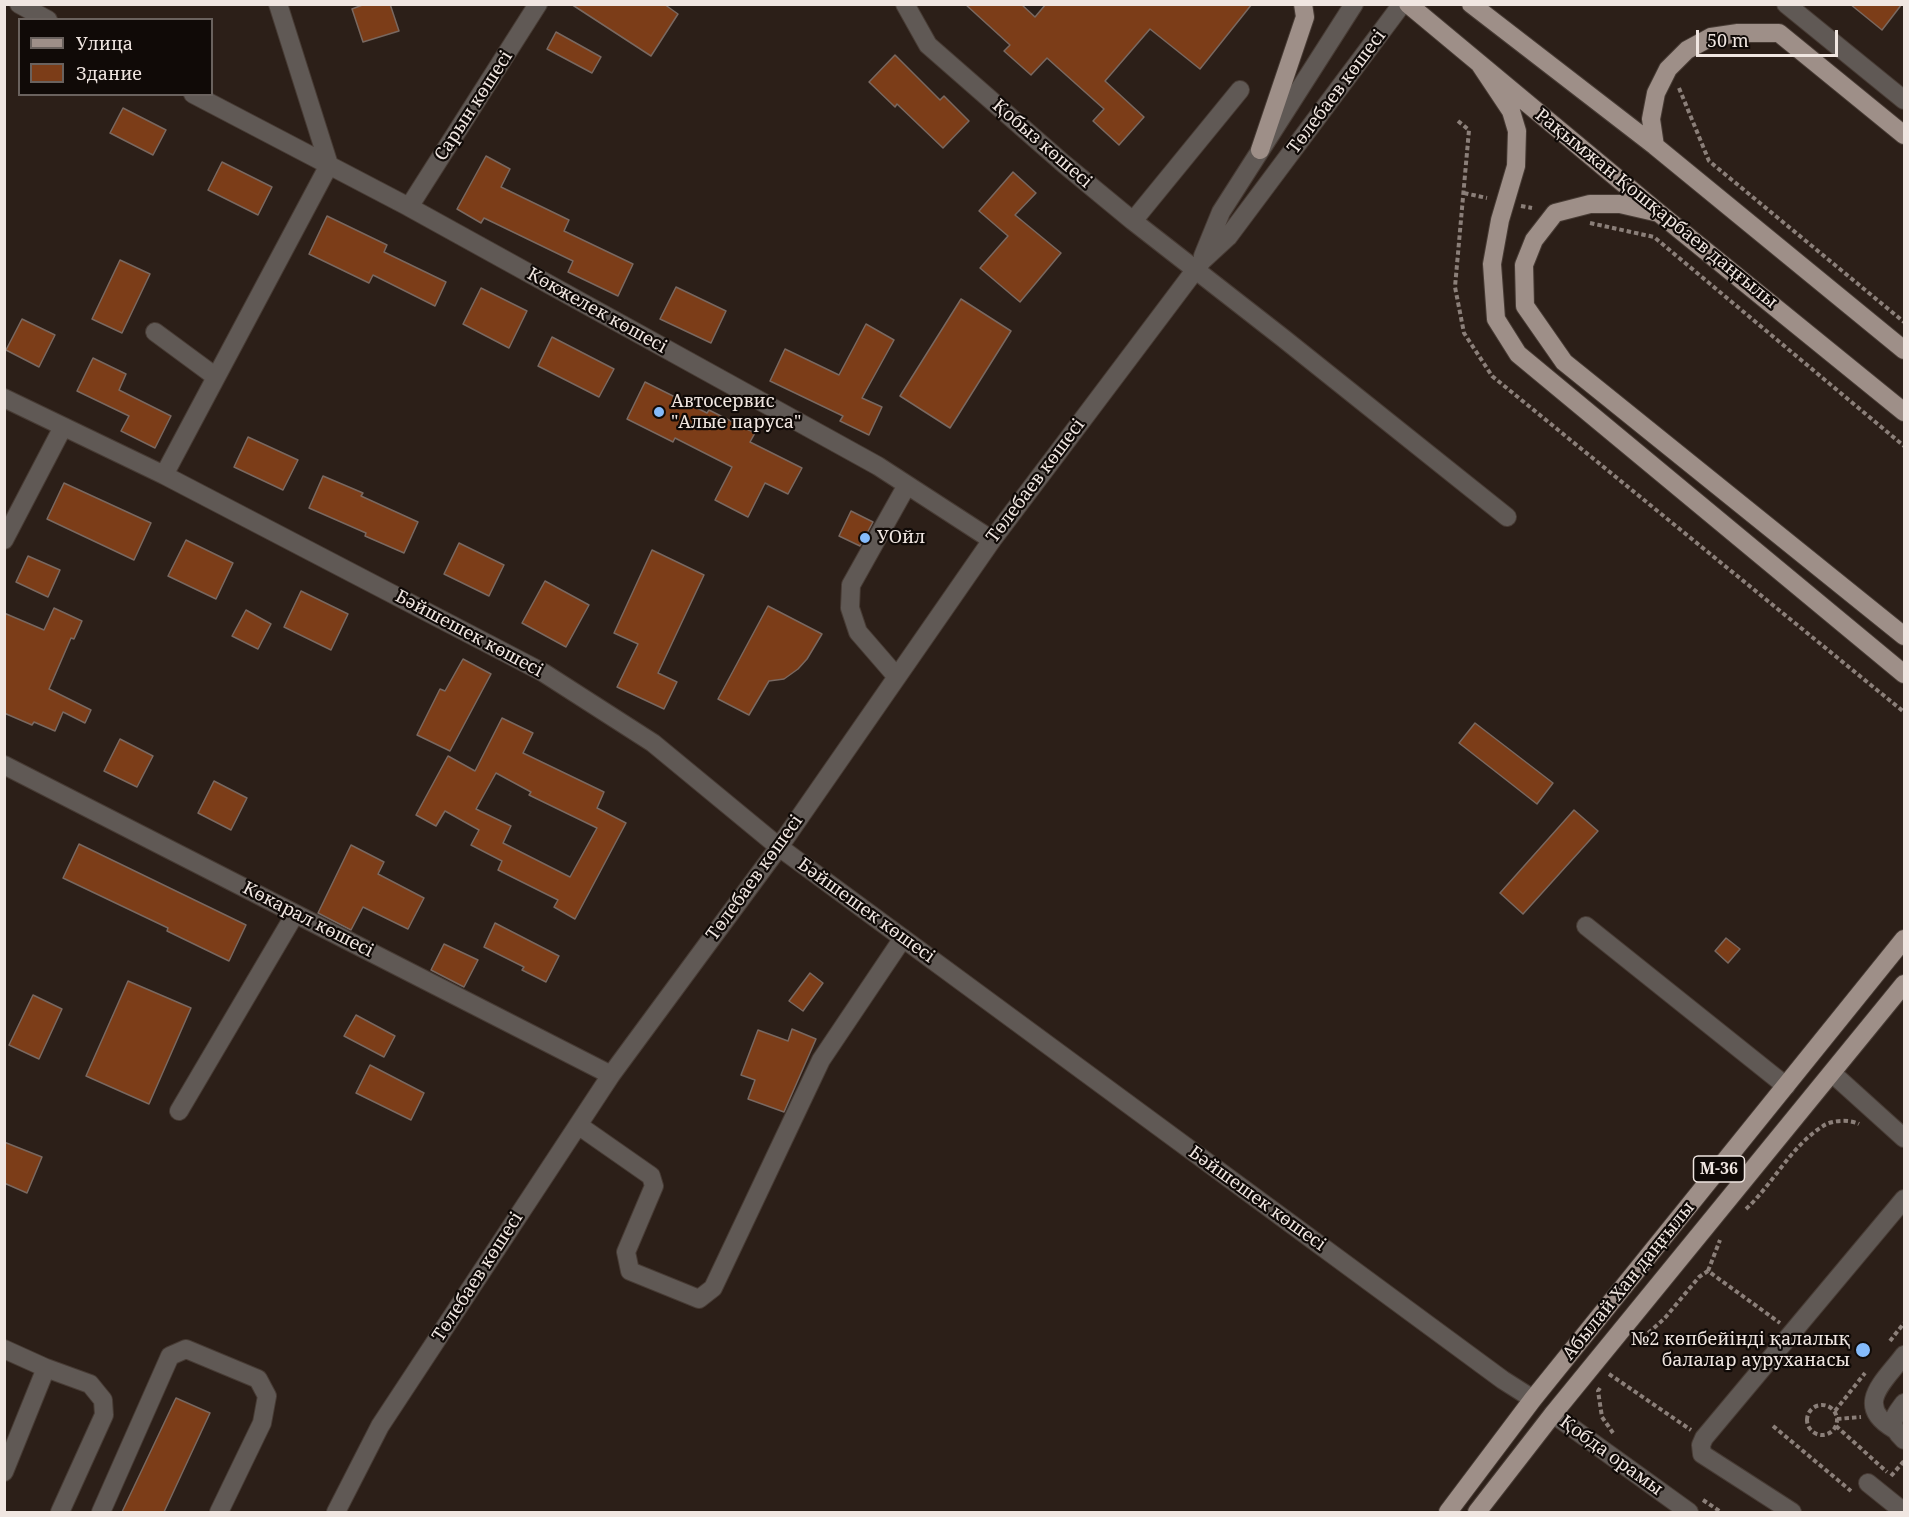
<!DOCTYPE html>
<html>
<head>
<meta charset="utf-8">
<style>
	body { margin:0 }
	#map { position:relative; width:1909px; height:1517px; overflow:hidden; background:#2c1f18; font-family:"Noto Serif",serif }
	canvas { display:block }
	.frame { position:absolute; inset:0; border:6px solid #f0e6e1; pointer-events:none }
	.legend { position:absolute; left:18px; top:18px; width:195px; height:78px; box-sizing:border-box; background:#100a07; border:2px solid #6a625e; margin:0; padding:8px 10px; list-style:none; font-size:18px; color:#f0e6e1 }
	.legend li { display:flex; align-items:center; gap:12px; height:30px }
	.legend b { width:30px; border:2px solid #6a625e }
	.scale { position:absolute; left:1696px; top:30px; width:142px; height:27px; box-sizing:border-box; border:3px solid #f0e6e1; border-top:0; padding-left:8px; font-size:18px; line-height:21px; white-space:nowrap; color:#f0e6e1; -webkit-text-stroke:4px #100a07; paint-order:stroke }
</style>
</head>
<body>
<div id="map">
<canvas width="1909" height="1517"></canvas>
<div class="frame"></div>
<ul class="legend">
<li><b style="height:8px;background:#9e8f88"></b>Улица</li>
<li><b style="height:16px;background:#7c3d18"></b>Здание</li>
</ul>
<div class="scale">50 m</div>
</div>
<script>
const context = document.querySelector('canvas').getContext('2d');
context.lineJoin = 'round';
function fill(path, color) { context.fillStyle = color; context.fill(path, 'evenodd'); }
function stroke(path, color, width, dash) { context.strokeStyle = color; context.lineWidth = width; context.lineCap = dash ? 'butt' : 'round'; context.setLineDash(dash || []); context.stroke(path); }
function write(font, color, halo, rows, align = 'center') {
  context.font = font + ' "Noto Serif",serif'; context.lineWidth = 4.5; context.setLineDash([]); context.textBaseline = 'middle'; context.strokeStyle = halo; context.fillStyle = color; for (const [text, x, y, turn = 0] of rows) {
    context.save(); context.translate(x, y); context.rotate((+turn || 0) * Math.PI / 180); context.textAlign = isNaN(turn) ? turn : align; if (halo) context.strokeText(text, 0, 0); context.fillText(text, 0, 0); context.restore();
  }
}
const building = new Path2D(`
	M365,4H390L399,31L363,42L352,9Z
	M571,4H664L678,14L651,56Z
	M965,4H1021L1035,17L1046,4H1252L1200,69L1150,29L1105,81L1144,117L1119,145L1093,121L1104,109L1047,58L1031,75L1004,51L1010,45Z
	M1850,4H1902L1882,30Z
	M556,32L601,57L592,73L547,49Z
	M895,55L940,100L944,96L969,121L943,148L897,104L895,107L869,82Z
	M123,108L166,130L153,155L110,133Z
	M486,156L510,169L501,187L569,220L564,231L633,264L618,296L568,272L573,261L484,218L481,223L457,209Z
	M222,162L272,187L258,215L208,190Z
	M1013,172L1036,193L1015,215L1061,253L1020,302L980,268L1008,236L979,211Z
	M327,216L387,245L384,252L446,282L435,306L373,275L369,283L309,254Z
	M120,260L150,274L122,333L92,319Z
	M676,287L726,311L711,343L660,319Z
	M481,288L527,311L509,348L463,324Z
	M961,299L1011,331L950,428L900,396Z
	M22,319L55,335L39,367L6,350Z
	M866,324L894,340L862,398L882,407L869,435L840,421L843,416L770,381L785,349L839,375Z
	M552,337L614,369L599,397L538,366Z
	M93,358L126,374L119,390L171,416L155,448L121,431L129,416L77,391Z
	M645,382L707,413L709,410L755,433L750,442L802,468L788,494L765,483L748,517L715,500L732,467L675,438L673,442L627,419Z
	M248,437L298,460L283,490L234,467Z
	M323,476L363,493L361,496L418,522L404,553L365,536L366,533L309,508Z
	M64,483L151,523L134,560L47,519Z
	M851,511L873,522L860,546L839,536Z
	M186,540L233,563L216,599L168,576Z
	M459,543L504,565L489,596L444,574Z
	M652,550L704,575L658,673L677,682L664,709L617,687L638,644L614,633Z
	M28,556L60,570L48,597L16,582Z
	M545,581L589,605L566,647L522,623Z
	M301,591L348,614L331,650L284,627Z
	M768,606L822,634L807,659L798,669L784,679L769,681L749,715L718,699Z
	M54,608L82,621L74,639L71,638L49,689L91,710L85,723L63,712L55,731L34,722L32,725L4,713V613L44,630Z
	M246,610L271,624L258,649L232,636Z
	M463,659L491,674L450,751L417,735L440,689L445,691Z
	M502,718L533,733L523,753L604,792L597,808L626,823L575,919L554,907L558,900L498,870L502,861L471,845L479,830L445,811L436,826L416,815L448,756L475,771ZM496,773L531,792L529,795L597,828L570,877L503,843L511,826L476,809Z
	M1475,723L1553,783L1537,804L1459,743Z
	M120,739L153,756L137,787L104,771Z
	M214,781L247,798L231,830L198,813Z
	M1574,810L1598,831L1523,914L1500,893Z
	M79,844L246,925L229,961L167,931L168,928L63,878Z
	M351,845L384,862L378,874L424,898L408,929L363,907L351,930L318,913Z
	M495,923L559,956L546,982L522,970L524,967L484,947Z
	M1726,938L1740,949L1728,963L1715,951Z
	M444,944L478,960L464,987L431,970Z
	M810,973L823,983L803,1011L789,1001Z
	M128,981L191,1008L149,1104L86,1076Z
	M33,995L62,1009L39,1059L9,1045Z
	M356,1015L395,1036L384,1057L344,1036Z
	M792,1029L816,1039L784,1112L748,1099L755,1080L741,1075L758,1030L788,1041Z
	M370,1065L424,1093L411,1120L356,1093Z
	M4,1142L42,1157L27,1193L4,1183Z
	M176,1398L210,1413L164,1512H122Z`);
const path = new Path2D(`
	M1679,88L1709,161L1904,322
	M1458,121L1469,130L1455,287L1464,333L1492,376L1904,712
	M1464,193L1487,198
	M1521,206L1532,208
	M1590,223L1654,237L1904,446
	M1746,1209C1773,1184 1791,1146 1823,1126C1832,1120 1849,1119 1859,1124
	M1708,1271L1720,1240
	M1890,1341L1904,1323
	M1637,1343L1664,1319L1699,1277L1708,1271L1780,1323
	M1609,1374L1691,1430
	M1600,1388L1598,1391L1602,1417L1613,1433
	M1807 1420a15 15 0 1 1 30 0a15 15 0 1 1-30 0Z
	M1835,1411L1865,1373
	M1837,1419L1861,1417
	M1773,1426L1851,1491
	M1836,1426L1887,1472
	M1891,1476L1904,1461
	M1703,1500L1721,1512`);
const minor = new Path2D(`
	M19,4L48,20
	M905,4L928,45L1064,164L1133,221L1283,338L1507,517
	M1786,4L1904,100
	M193,94L409,207L878,466L992,540
	M409,207L538,4
	M1133,221L1240,90
	M1203,256L1221,212L1354,4
	M155,332L216,377
	M4,398L164,475L544,673L653,743L779,847L1503,1380L1533,1399
	M164,475L329,165L278,4
	M4,540L63,427
	M897,677L858,632L850,608L851,585L907,485
	M4,765L611,1075
	M1586,926L1786,1086
	M1832,1073L1904,1138
	M179,1111L295,914
	M578,1125L651,1176L654,1186L626,1252L630,1271L699,1299L713,1288L821,1060L903,938
	M4,1349L46,1368L90,1384L103,1400L104,1415L60,1512
	M1904,1403C1892,1419 1888,1425 1904,1440
	M1553,1414L1689,1512
	M1894,1429C1853,1405 1884,1382 1904,1355
	M4,1472L46,1368
	M1868,1483L1904,1512
	M101,1512L170,1356L186,1349L258,1379L267,1396L262,1423L219,1512
	M336,1512L380,1426L611,1075L779,847L992,540L1202,261L1228,237L1402,4
	M1792,1512L1702,1454L1701,1445L1704,1438L1904,1199`);
const major = new Path2D(`
	M1408,4L1659,213L1904,412
	M1471,4L1655,146L1904,350
	M1479,63L1511,111L1517,131L1516,166L1500,220L1492,264L1496,319L1518,354L1904,674
	M1655,146L1651,119L1656,93L1668,69L1687,50L1711,37L1738,33H1779L1904,135
	M1260,150L1305,17L1303,4
	M1659,213L1620,204H1590L1555,213L1534,240L1524,265L1525,306L1564,362L1904,636
	M1448,1512L1533,1399L1904,939
	M1477,1512L1553,1414L1904,984`);
const markers = [
	[659,412,6,"#85bbfb"],
	[865,538,6,"#85bbfb"],
	[1863,1350,8,"#85bbfb"]
];
const shields = [
	[1719,1169,51]
];
const shieldNames = [
	["M-36",1719,1169]
];
const streetNames = [
	["Төлебаев көшесі",1337,92,-53],
	["Сарын көшесі",474,106,-57],
	["Қобыз көшесі",1042,144,41],
	["Рақымжан Қошқарбаев даңғылы",1656,209,39],
	["Көкжелек көшесі",597,311,29],
	["Төлебаев көшесі",1036,481,-53],
	["Бәйшешек көшесі",469,634,28],
	["Төлебаев көшесі",755,878,-54],
	["Бәйшешек көшесі",866,911,36],
	["Көкарал көшесі",308,920,27],
	["Бәйшешек көшесі",1257,1199,36],
	["Төлебаев көшесі",478,1277,-57],
	["Абылай Хан даңғылы",1629,1281,-51],
	["Қобда орамы",1611,1456,36]
];
const poiNames = [
	["Автосервис",671,402],
	["\"Алые паруса\"",671,423],
	["УОйл",877,538],
	["№2 көпбейінді қалалық",1850,1340,"right"],
	["балалар ауруханасы",1850,1361,"right"]
];
fill(building, '#7c3d18');
stroke(building, '#796860', 1.5);
stroke(minor, '#473b34', 20);
stroke(major, '#473b34', 20);
stroke(path, '#8b7f79', 4, [4.5, 3]);
stroke(minor, '#605955', 18);
stroke(major, '#9e8f88', 18);
for (const [x, y, r, color] of markers) { const dot = new Path2D(); dot.arc(x, y, r, 0, 2 * Math.PI); context.fillStyle = color; context.fill(dot); stroke(dot, '#100a07', 2); }
for (const [x, y, w] of shields) { const box = new Path2D(); box.roundRect(x - w / 2, y - 13, w, 26, 4.5); context.fillStyle = '#100a07'; context.fill(box); stroke(box, '#f0e6e1', 1.5); }
write('bold 16px', '#f0e6e1', null, shieldNames);
write('18px', '#f0e6e1', '#100a07', streetNames);
write('18px', '#f0e6e1', '#100a07', poiNames, 'left');
</script>
</body>
</html>
